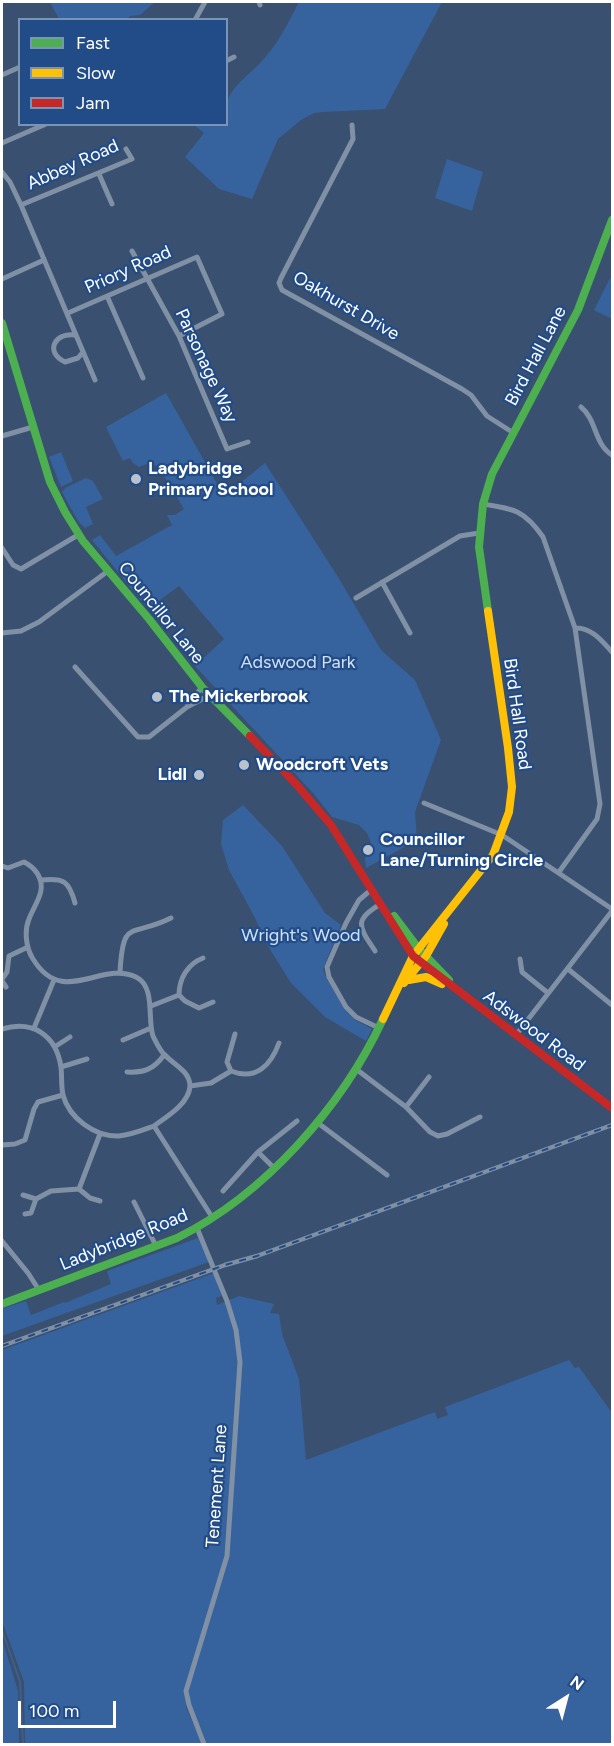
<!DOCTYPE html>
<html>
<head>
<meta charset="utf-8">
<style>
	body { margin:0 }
	#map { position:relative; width:614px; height:1746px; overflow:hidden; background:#395070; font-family:Figtree,sans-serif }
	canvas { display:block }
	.frame { position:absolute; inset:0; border:3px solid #fff; pointer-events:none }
	.legend { position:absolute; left:18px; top:18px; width:210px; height:108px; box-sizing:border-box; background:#224c87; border:2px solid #7a94b7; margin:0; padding:8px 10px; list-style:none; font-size:18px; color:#fff }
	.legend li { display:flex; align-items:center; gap:12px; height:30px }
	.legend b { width:30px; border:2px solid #7a94b7 }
	.north { position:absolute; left:536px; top:1668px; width:60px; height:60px; -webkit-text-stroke:4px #224c87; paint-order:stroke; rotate:36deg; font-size:16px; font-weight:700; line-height:24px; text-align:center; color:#fff }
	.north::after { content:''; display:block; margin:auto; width:21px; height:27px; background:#fff; clip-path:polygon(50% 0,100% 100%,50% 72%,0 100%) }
	.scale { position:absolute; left:18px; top:1701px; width:98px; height:27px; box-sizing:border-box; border:3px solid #fff; border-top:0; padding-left:8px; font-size:18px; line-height:21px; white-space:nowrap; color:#fff; -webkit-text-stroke:4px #224c87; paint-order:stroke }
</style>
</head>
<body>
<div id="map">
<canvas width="614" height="1746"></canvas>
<div class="frame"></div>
<ul class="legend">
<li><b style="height:8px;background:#4caf50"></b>Fast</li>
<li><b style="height:8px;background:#ffc107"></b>Slow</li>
<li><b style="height:8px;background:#c62828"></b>Jam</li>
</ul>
<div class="north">N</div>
<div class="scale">100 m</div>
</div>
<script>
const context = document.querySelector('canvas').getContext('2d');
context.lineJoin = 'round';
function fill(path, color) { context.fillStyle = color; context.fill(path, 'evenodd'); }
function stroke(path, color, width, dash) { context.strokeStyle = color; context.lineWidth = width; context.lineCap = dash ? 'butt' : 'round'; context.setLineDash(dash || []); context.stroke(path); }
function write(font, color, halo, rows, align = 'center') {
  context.font = font + ' Figtree,sans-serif'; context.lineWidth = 4.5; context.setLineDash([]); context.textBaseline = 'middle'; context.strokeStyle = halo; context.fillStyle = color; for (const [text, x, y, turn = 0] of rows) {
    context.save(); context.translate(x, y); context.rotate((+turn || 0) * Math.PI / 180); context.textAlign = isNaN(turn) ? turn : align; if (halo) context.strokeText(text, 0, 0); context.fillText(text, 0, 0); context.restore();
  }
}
const green = new Path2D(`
	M50,2H155L140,15L130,16L126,20L59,19Z
	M299,2H442L385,109L323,112L314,113L301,120L278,139L252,199L219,189L185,157L204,133L194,125L226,124C226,118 225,107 227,101C234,84 250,74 261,62C278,44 288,23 299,2Z
	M447,159L483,172L472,211L435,198Z
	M610,278L612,279V319L594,310Z
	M166,393L224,496L265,463L338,577L381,650L415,680L441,740L415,812L417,840L366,868L365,859L371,843L367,833L359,825L332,817L313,793L195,666L224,639L179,586L148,609L92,540L100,535L116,556L172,525L167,515H175L184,509L158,466L147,464L139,467L133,463L130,458L123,461L106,427Z
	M61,452L73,481L61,487L49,457Z
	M86,478L93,481L103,499L86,507L93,524L85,528L78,521L62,492L65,488Z
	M243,805L282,846L325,913L341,925L323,969L327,979L345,1010L355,1020L372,1029L366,1041L325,1017L291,983L268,946L254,916L229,870L221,844L223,820Z
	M198,1238L209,1262L2,1336V1309L26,1301L31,1315L64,1302L65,1303L111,1284L107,1271Z
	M214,1273L222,1296L216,1298L217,1305L239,1296L274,1304L270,1313L279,1314L282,1334L299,1379L306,1460L435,1412L437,1419L448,1415L445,1407L569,1360L575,1368L579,1367L612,1413V1744H207L193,1709L187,1699L186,1707L202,1744H25L24,1682L2,1621V1350Z
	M2,1638L18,1691L19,1744H2Z`);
const stream = new Path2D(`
	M2,1630L20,1682L23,1744`);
const street = new Path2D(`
	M259,2L260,5
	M195,20L205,2
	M226,61L234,57
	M2,75L20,67
	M352,125L353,139L281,278L279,283L282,290L462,389L471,395L487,416L512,432
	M2,143L46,124
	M2,172L10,182L21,205L95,380
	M99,174L112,204
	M21,205L132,159L126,149
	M132,251L179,336L227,449L248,442
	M2,279L44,260
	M107,296L143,378
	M68,313L197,257L222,314L179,336
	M75,335C55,332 44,352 65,362L78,358L83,352
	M581,407C597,420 594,444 612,455
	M2,436L33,427
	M483,504C514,509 524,510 543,537L575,628L600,804L597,819L559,872
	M2,548L13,565L21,569L78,535
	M382,582L410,633
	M356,598L460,536L479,533
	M575,628C591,627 602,641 612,652
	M2,633L21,631L39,622L108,571
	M75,667L138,737H149L187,707L210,695
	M188,705L202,687
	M424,803L502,835L612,909
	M2,866L8,868L24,862C30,865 33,867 37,873C48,890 35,903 29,919C24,931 26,948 33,959C63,1008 101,960 136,977C156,987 147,1019 153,1036C156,1042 160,1051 165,1055C174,1065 190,1071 190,1086C189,1104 166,1117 154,1126
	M42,880C64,878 69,881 75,903
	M372,889L359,900L346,923L327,967L329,977L346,1007L356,1017L379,1028
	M375,951C360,928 352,920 381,904
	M520,959L522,972L548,993
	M568,969L612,1005
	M120,972C123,917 131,938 171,918
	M2,979L7,972L9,956L28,947
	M2,981L6,987
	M179,995L185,1001L199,1008L213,1002
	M151,1006L179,995C179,978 188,964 203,958
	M34,1028L54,980
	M2,1029C33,1020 56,1035 61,1067C62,1076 61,1086 63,1095C69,1118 95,1137 119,1136C131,1135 143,1130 154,1126L212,1217
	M516,1035L612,911
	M123,1040L151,1028
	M56,1046L70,1037
	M61,1067L87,1059
	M356,1069L406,1107L430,1132L438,1136L447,1134L480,1117
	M231,1071L227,1062L235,1034
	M127,1072C144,1073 154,1069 164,1055
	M190,1086L211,1083L231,1071C256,1081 271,1065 279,1043
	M406,1107L429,1077
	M318,1123L387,1175
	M2,1145L15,1144L25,1140L34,1109L38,1102L63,1095
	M274,1168L258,1152L297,1121
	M79,1189L90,1198L100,1201
	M223,1191L258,1152
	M23,1195L36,1199L51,1191L79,1189L100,1134
	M134,1202L156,1246
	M25,1214L31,1213L36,1199
	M197,1228L227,1301L236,1330L240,1362L227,1556L186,1691L189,1705L204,1744
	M2,1241L28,1273L39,1290`);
const fast = new Path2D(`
	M2,323L50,482L65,512L83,541L149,619L202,687L250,736
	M488,611L479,547L483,504L492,474L578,310L612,220
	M394,916L418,948L449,980
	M2,1304L177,1238C264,1195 342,1107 383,1019`);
const slow = new Path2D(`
	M409,980L426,977L442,984
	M404,983L426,956L444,924
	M383,1019L413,956L493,855L509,812L512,787L508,748L488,611`);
const jam = new Path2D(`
	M250,736L296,784L331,825L413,956L612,1108`);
const rail = new Path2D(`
	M2,1346L225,1265L257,1256L612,1125`);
const markers = [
	[136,479,6,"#bac2cd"],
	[157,697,6,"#bac2cd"],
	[244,765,6,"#bac2cd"],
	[199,775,6,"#bac2cd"],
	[368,850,6,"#bac2cd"]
];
const streetNames = [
	["Abbey Road",73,165,-24],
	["Priory Road",128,270,-24],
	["Oakhurst Drive",346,306,30],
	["Bird Hall Lane",536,356,-62],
	["Parsonage Way",206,366,65],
	["Councillor Lane",161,613,51],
	["Bird Hall Road",517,714,82],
	["Adswood Road",534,1031,37],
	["Ladybridge Road",124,1240,-22],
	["Tenement Lane",217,1486,-86]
];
const poiNames = [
	["Ladybridge",148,469],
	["Primary School",148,490],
	["The Mickerbrook",169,697],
	["Woodcroft Vets",256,765],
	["Lidl",187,775,"right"],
	["Councillor",380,840],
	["Lane/Turning Circle",380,861]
];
const parkNames = [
	["Adswood Park",298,663],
	["Wright's Wood",301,936]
];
fill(green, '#36639d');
stroke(stream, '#405f88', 2);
stroke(street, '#8090a5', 5);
stroke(fast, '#4caf50', 8);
stroke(slow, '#ffc107', 8);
stroke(jam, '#c62828', 8);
stroke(rail, '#8090a4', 4.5);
stroke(rail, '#224c87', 2, [7]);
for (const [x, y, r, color] of markers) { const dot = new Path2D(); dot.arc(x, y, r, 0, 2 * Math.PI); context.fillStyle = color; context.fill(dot); stroke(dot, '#224c87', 2); }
write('18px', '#fff', '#224c87', streetNames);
write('bold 18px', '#fff', '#224c87', poiNames, 'left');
write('18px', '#d0e1f7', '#224c87', parkNames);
</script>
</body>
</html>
